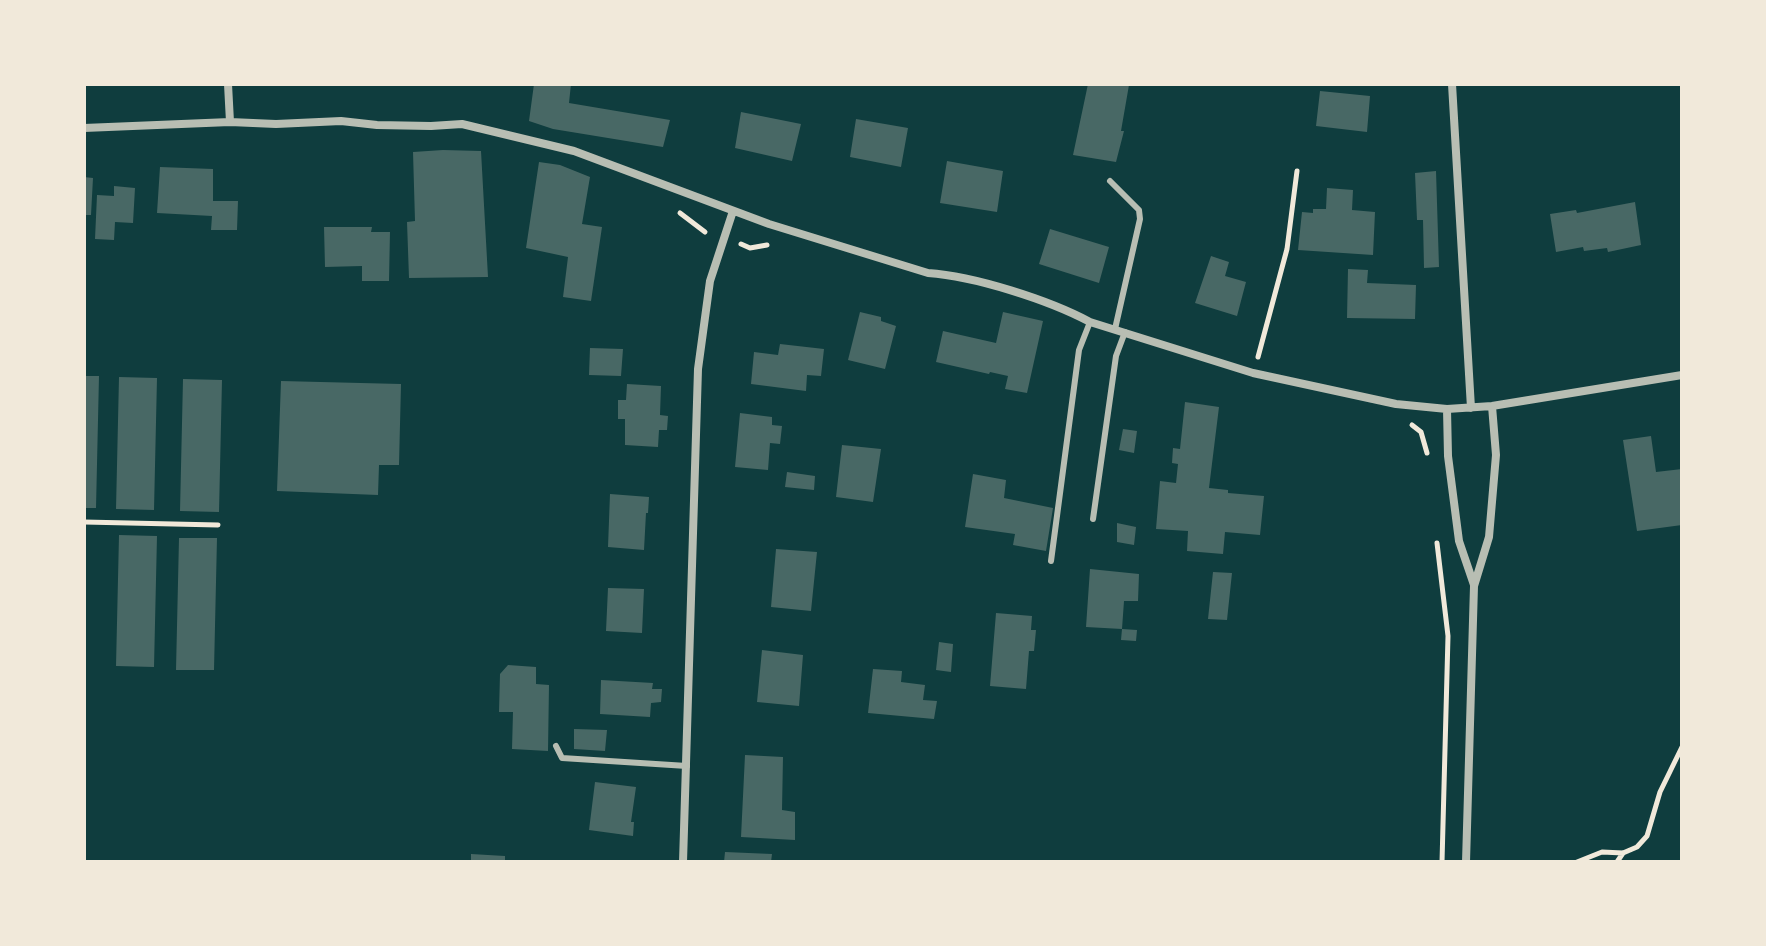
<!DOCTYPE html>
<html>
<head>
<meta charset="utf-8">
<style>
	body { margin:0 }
	#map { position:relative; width:1766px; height:946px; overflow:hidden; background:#0f3d3e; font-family:Manrope,sans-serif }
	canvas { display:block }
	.frame { position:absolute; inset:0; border:86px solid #f1e9da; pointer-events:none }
</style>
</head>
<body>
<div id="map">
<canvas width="1766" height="946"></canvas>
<div class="frame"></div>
</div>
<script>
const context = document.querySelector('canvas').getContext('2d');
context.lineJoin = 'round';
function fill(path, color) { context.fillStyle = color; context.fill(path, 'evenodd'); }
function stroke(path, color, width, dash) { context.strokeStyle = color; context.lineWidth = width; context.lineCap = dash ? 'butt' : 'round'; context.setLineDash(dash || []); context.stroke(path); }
const building = new Path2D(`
	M534,84H571L569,103L670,120L663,147L553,129L529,121Z
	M1088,84L1129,85L1121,131H1124L1116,162L1073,155Z
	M1320,91L1370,96L1367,132L1316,126Z
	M741,112L801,124L792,161L735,148Z
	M856,119L908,128L901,167L850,157Z
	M443,150L481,151L488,277L409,278L407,222L415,221L413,152Z
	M947,161L1003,171L997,212L940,203Z
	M539,162L560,165L590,177L582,224L602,227L591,301L563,297L568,257L526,248Z
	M160,167L213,169V201H238L237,230H211L212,216L157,213Z
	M1436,171L1439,267L1424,268L1423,220H1417L1415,173Z
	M84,177L93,178L91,215H84Z
	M114,186L135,188L133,223L115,222L114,240L95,239L97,195L114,196Z
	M1327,188L1353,190L1352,210L1375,212L1373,255L1298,250L1302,212L1313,213V209H1326Z
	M1635,202L1641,245L1608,252L1607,248L1584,251L1583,247L1556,252L1550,214L1576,210L1577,213Z
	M324,227H372L371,232H390L389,281H362V266L325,267Z
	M1050,229L1109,247L1099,283L1039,264Z
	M1211,256L1229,262L1225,276L1246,282L1237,316L1195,303Z
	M1348,269L1368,270L1367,283L1416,285L1415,319L1347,318Z
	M860,312L881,317V321L896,326L885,369L848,360Z
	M1003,312L1043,321L1027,393L1005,389L1008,376L990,372L989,374L936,362L943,331L996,343Z
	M780,344L824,349L821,376L807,375L806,391L751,384L754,352L778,355Z
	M590,348L623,349L621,376L589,375Z
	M84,376H99L96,508H84Z
	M119,377L157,378L154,510L116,509Z
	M183,379L222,380L219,512L180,511Z
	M281,381L401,384L399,465H379L378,495L277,491Z
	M627,384L661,386L660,415L668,416L667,430H659L658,447L625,445V419H618V400H626Z
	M1185,402L1219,407L1209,488L1228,490V493L1264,496L1260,535L1225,532L1223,554L1187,551L1188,531L1156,529L1160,481L1176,483L1178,464L1172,463L1173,448L1180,449Z
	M740,413L772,417V425L782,426L780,444L770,443L768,470L735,467Z
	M1123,429L1137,431L1134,453L1119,450Z
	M1651,436L1656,472L1682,469V525L1637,531L1623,440Z
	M842,445L881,449L873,502L836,497Z
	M787,472L815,476L814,490L785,487Z
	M973,474L1006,480L1004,498L1053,508L1046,551L1013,545L1015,534L965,527Z
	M610,494L649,497L648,513H646L644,550L608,547Z
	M1117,523L1136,527L1134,545L1117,542Z
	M119,535L157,536L154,667L116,666Z
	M179,538H217L214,670H176Z
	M776,549L817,552L811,611L771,607Z
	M1090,569L1139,574L1138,601H1124L1122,629L1086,627Z
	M1213,572L1232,573L1227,620L1208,619Z
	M608,588L644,589L642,633L606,631Z
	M996,613L1032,616L1031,630H1036L1034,651H1029L1026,689L990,686Z
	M1122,629L1137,630L1136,641L1121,640Z
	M939,642L953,644L951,672L936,670Z
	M762,650L803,655L799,706L757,702Z
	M508,665L536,667V684L549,685L548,751L512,749L513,712H499L500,674Z
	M873,669L902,671L901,682L925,685L923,700L937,701L934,719L868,713Z
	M601,680L653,683L652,689H662L661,702L651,703L650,717L600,714Z
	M574,729L607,730L605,751L574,749Z
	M745,755L783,757L782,810L795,812V840L741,837Z
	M595,782L636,787L631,822H634L633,836L589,830Z
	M725,852L772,854L771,862H724Z
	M471,854L505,856V862H471Z`);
const path = new Path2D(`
	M680,213L705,232
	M741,244L750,248L767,245
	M1258,357L1287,249L1297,171
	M1412,425L1421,432L1427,453
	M84,522L218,525
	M1437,543L1448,636L1442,862
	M1577,862L1602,852L1623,853L1637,847L1647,836L1660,792L1682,747
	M1617,862L1623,853`);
const service = new Path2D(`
	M1110,181L1139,210L1140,219L1115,329
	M1093,519L1116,356L1125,332
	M1051,561L1079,350L1090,322
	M556,746L562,758L687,766`);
const minor = new Path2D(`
	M228,84L230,122
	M1452,84L1471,408
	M84,128L230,122L276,124L341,121L377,125L431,126L462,124L574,151L769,224L928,273C974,276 1049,300 1090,322L1253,373L1396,404L1447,409L1492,406L1682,375
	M1447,409L1448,456L1459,541L1474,585
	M683,862L698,369L710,281L733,211
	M1466,862L1474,586L1489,537L1496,455L1492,406`);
fill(building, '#486865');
stroke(path, '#f1e9da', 5);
stroke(service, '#b8beb3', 6);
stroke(minor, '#b8beb3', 8);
</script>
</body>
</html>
